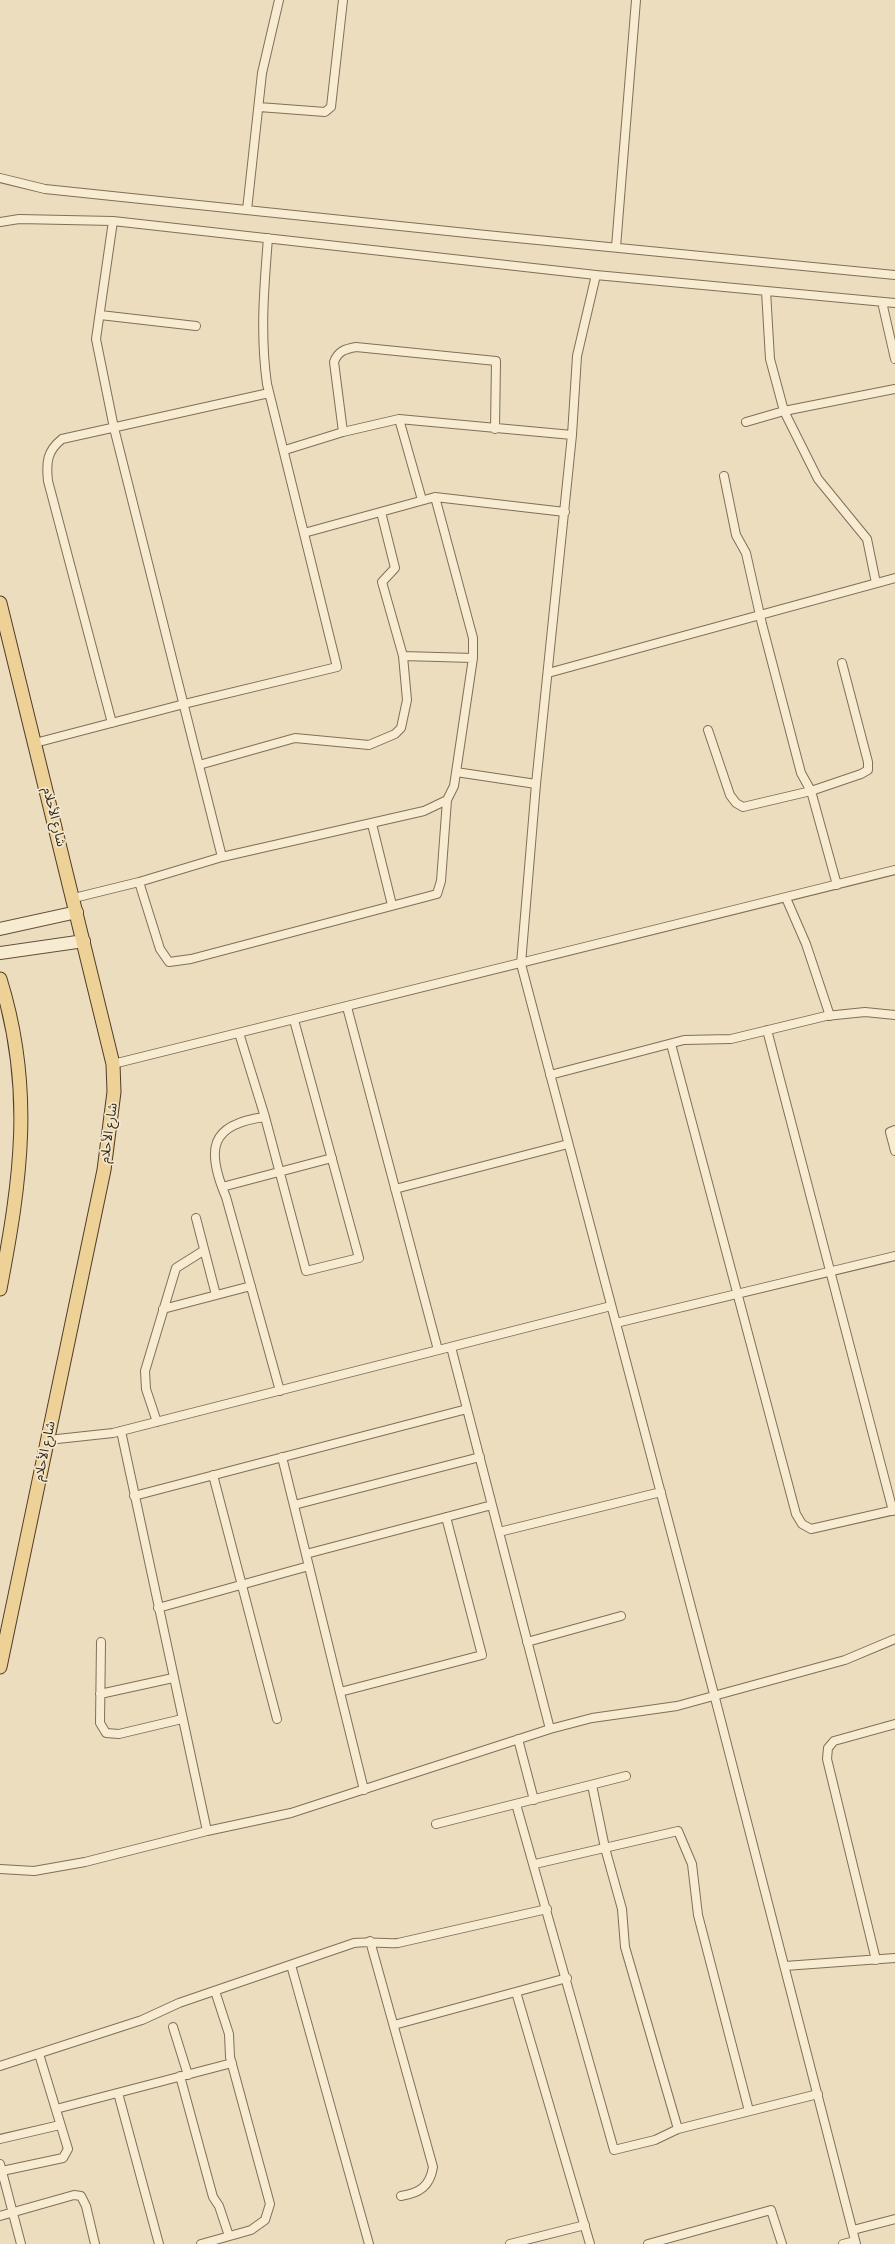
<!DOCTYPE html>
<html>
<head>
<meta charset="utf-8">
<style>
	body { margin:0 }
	canvas { display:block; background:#ebddbe }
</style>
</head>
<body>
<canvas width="895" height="2244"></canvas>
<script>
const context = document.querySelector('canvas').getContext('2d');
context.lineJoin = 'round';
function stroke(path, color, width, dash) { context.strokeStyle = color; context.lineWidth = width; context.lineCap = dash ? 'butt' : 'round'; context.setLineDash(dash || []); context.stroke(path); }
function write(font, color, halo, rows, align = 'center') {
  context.font = font + ' Merriweather,"Noto Sans Arabic",serif'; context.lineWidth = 3.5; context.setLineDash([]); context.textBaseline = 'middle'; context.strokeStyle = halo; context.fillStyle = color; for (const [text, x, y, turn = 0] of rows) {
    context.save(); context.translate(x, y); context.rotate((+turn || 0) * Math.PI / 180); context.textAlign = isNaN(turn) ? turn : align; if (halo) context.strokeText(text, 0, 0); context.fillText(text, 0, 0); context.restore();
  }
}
const minor = new Path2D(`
	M259,107L325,112L331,107L343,0
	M0,178L45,189L486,235L895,275
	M247,210L262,73L279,0
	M113,221L96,339L114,428L222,857
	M0,222L19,219L113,221L596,275L895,303
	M616,247L636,0
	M596,275L577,356L572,435L536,784L521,964L714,1694L856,2244
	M766,291L770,359L784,411L818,479L867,539L876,583
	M882,302L895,359
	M100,315L196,326
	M399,419L422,500
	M746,422L784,411L895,389
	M343,432L334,362C338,351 345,349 356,347L496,361L495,429
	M285,450L343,432L399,419L572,435
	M724,476L736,535L746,553L762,624L801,773L811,791L837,885
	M304,533L435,497L565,512
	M403,656L473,658
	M548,673L895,578
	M112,723L48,481C46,462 47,451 62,439L269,393
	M708,730L730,795L736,803L743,807L811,791L861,774L868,770V762L842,663
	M35,743L184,704L337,667L267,384C260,335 264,288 268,238
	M199,765L295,738L369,745L395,734L401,728L407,700L403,656L382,582L395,568L381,512
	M456,772L536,784
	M372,824L392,905
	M139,882L160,949L169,962L191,959L437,894L441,881L447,800
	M74,898L139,882L222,857L424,811L447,800L454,786L473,658V638L435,497
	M786,898L806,944L830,1016
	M347,1007L438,1350
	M767,1030L893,1511
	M239,1033L265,1117L306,1271L359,1258L294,1020
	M671,1044L796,1514L802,1524L811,1529L895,1510
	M113,1064L895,870
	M550,1075L684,1040L731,1039L826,1016L865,1012L895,1015
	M265,1117C209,1124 206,1150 226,1197L280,1391
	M895,1130L890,1132L895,1151
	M222,1187L332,1158
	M395,1189L568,1144
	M196,1218L216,1295
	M163,1309L251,1286
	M616,1323L895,1256
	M451,1347L550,1729
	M157,1422L146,1389L145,1371L176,1268L203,1251
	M121,1431L207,1831
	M48,1440L113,1433L611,1306
	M282,1457L364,1790
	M213,1475L277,1719
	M134,1496L467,1409
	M294,1505L480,1457
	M499,1532L661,1492
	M306,1554L492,1505
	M158,1608L309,1566
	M101,1642L100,1723L106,1733L119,1734L182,1719
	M527,1642L621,1616
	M340,1692L482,1655L446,1517
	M100,1694L173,1678
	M518,1739L534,1800
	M592,1785L605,1848L622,1909L625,1947L678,2129
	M516,1804L614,2150L655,2140L678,2129L818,2094
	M436,1824L626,1776
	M535,1864L678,1831L692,1864L698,1915L749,2111
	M0,1869L34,1871L85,1862L207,1831L291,1813L550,1729L592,1718L677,1706L845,1660L895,1639
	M370,1941L433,2167C430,2186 420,2193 401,2196
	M876,1960L827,1759L828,1748L834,1741L895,1724
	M291,1965L369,2244
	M785,1966L895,1958
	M516,1992L590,2244
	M394,2025L567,1978
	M173,2027L188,2075
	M0,2066L142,2020L179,2003L354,1943C369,1941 383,1944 398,1943L547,1909
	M180,2076L213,2197L219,2206L229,2236
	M118,2093L159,2244
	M56,2109L232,2063
	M0,2139L60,2125
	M0,2164L21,2244
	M2,2171L63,2158L68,2149L39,2054
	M0,2216L74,2195L81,2196L86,2206L95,2244
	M853,2230L895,2219
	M201,2244L251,2230L265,2220L270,2204L230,2057L229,2034L215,1991
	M510,2244L585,2225
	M648,2244L771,2210L782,2244
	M843,2244L855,2241`);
const secondary = new Path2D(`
	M0,929L77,912
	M0,953L84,941`);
const primary = new Path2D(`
	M0,603L113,1064L114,1092L104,1170L0,1667
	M0,979C34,1088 21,1179 0,1289`);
const streetNames = [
	["شارع الأحلام",54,817,76],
	["شارع الأحلام",109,1133,-82],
	["شارع الأحلام",45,1451,-78]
];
stroke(minor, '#836e58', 10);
stroke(secondary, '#644f3b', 14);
stroke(primary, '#503c2c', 15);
stroke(minor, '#f7ebd1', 8);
stroke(secondary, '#f7ebd1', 12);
stroke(primary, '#eed196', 13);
write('13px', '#33271c', '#f3e8cd', streetNames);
</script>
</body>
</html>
